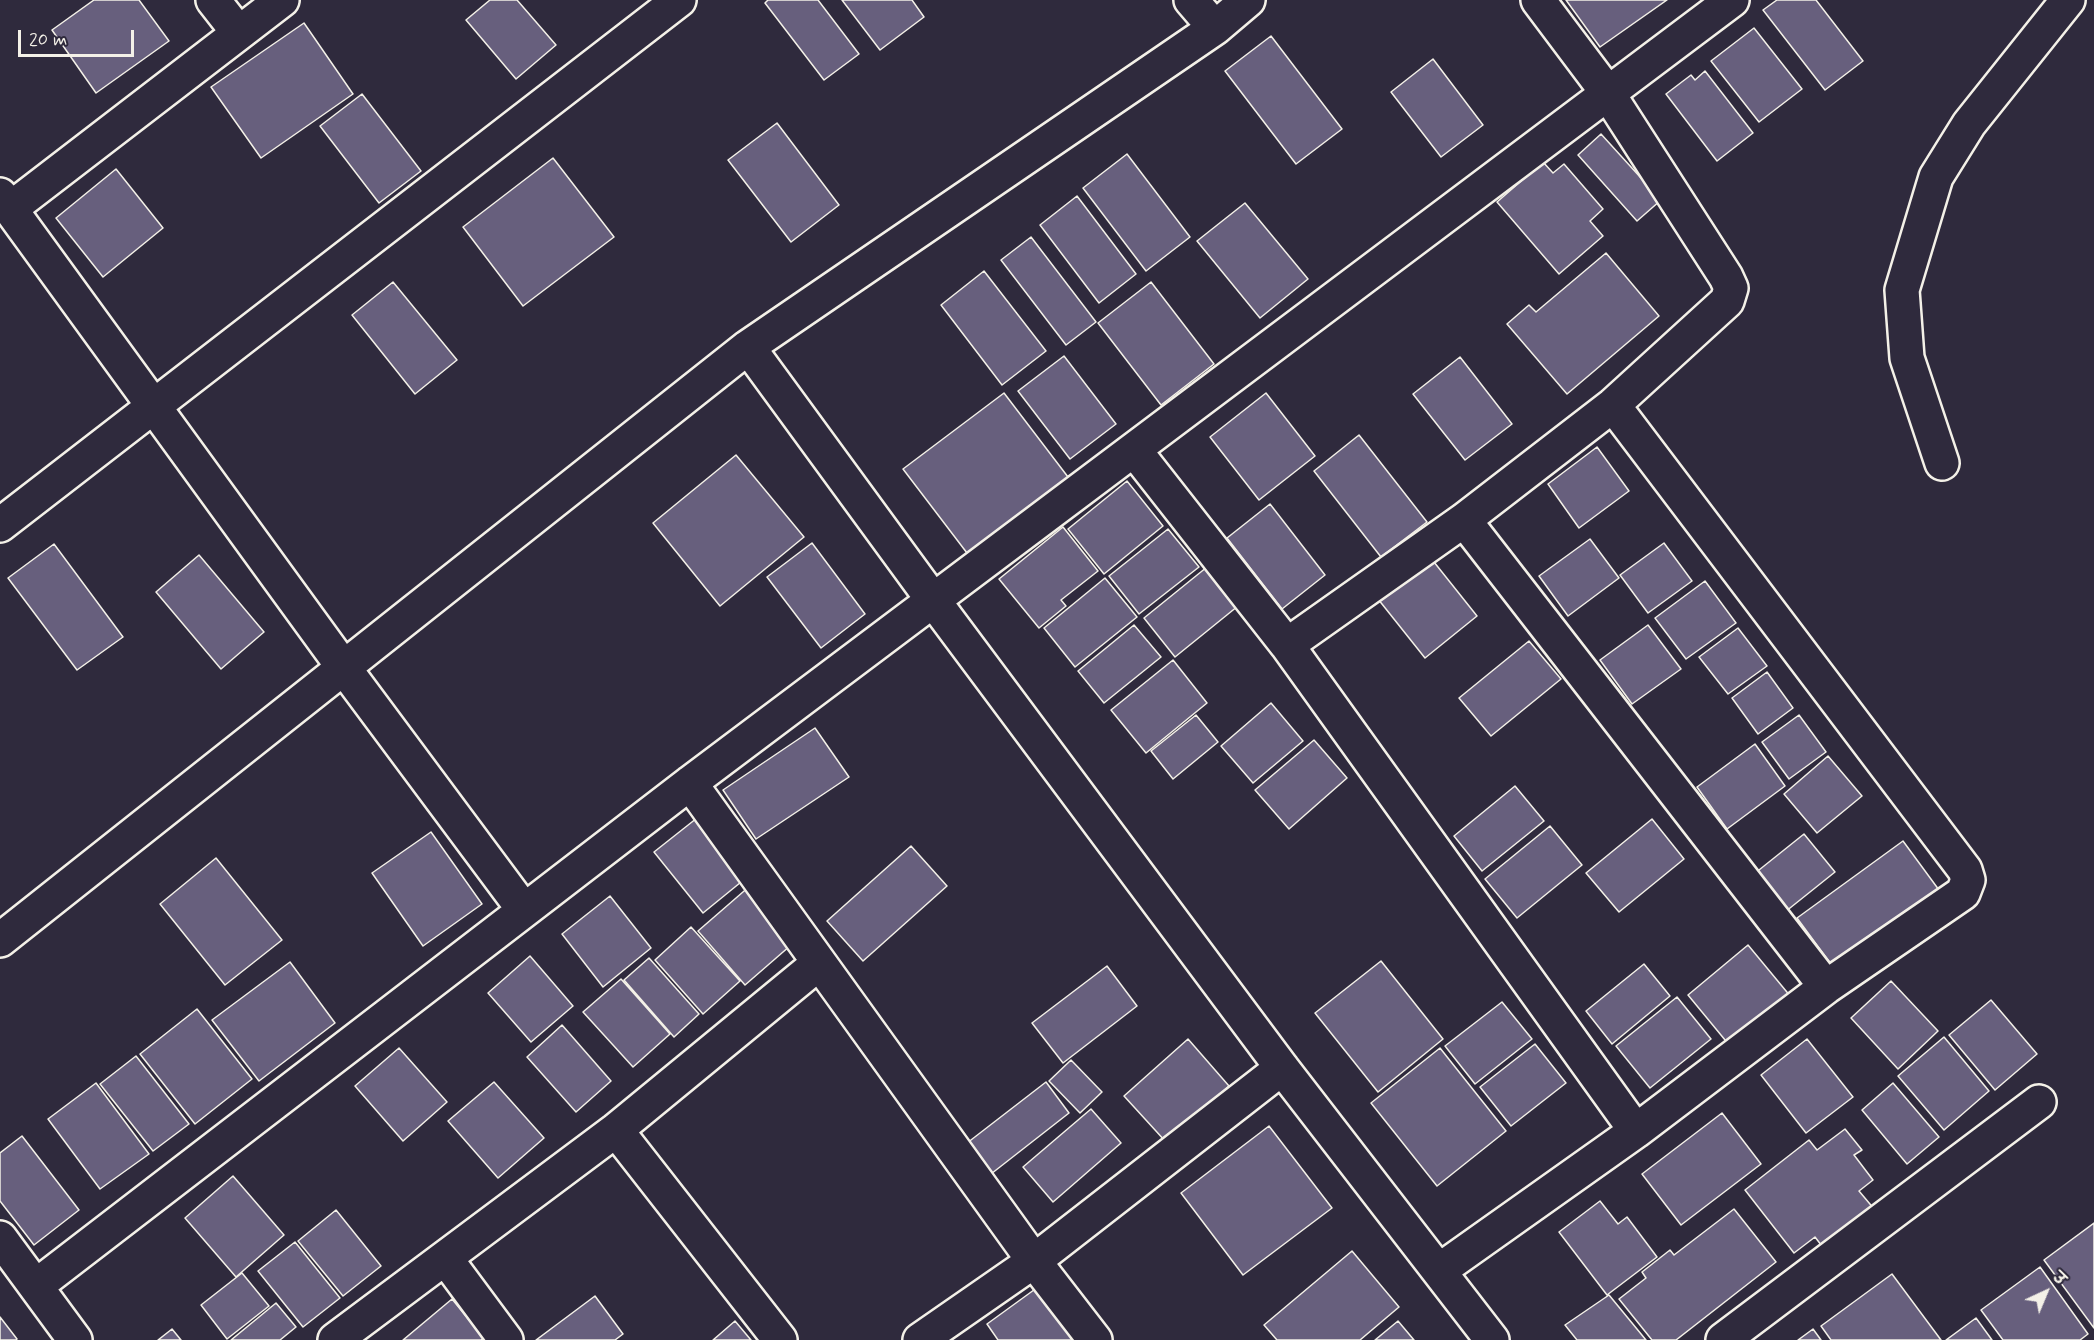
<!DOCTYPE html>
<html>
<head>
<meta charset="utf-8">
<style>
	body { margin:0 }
	#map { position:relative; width:2094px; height:1340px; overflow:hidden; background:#2f2a3d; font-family:Mynerve,"Playpen Sans Deva",sans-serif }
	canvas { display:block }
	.north { position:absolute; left:2016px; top:1262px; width:60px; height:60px; -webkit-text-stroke:4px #2f2a3d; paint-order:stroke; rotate:44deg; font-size:16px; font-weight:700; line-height:24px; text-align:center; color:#f4f1e8 }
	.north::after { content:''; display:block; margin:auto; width:21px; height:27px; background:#f4f1e8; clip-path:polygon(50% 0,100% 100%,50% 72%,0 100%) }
	.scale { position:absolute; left:18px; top:30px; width:116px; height:27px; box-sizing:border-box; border:3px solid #f4f1e8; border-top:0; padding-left:8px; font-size:18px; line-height:21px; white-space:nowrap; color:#f4f1e8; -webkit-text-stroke:4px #2f2a3d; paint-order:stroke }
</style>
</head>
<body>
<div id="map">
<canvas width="2094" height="1340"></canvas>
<div class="north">उ</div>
<div class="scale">20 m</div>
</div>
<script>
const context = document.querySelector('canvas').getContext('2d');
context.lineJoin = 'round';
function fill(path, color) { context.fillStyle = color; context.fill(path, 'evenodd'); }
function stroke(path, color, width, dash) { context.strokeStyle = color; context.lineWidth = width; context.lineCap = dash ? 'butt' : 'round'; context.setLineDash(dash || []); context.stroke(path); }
const building = new Path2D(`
	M94,0H139L169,41L96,93L52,30Z
	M490,0H517L556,45L516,79L466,20Z
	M768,0H818L859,54L824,80L765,3Z
	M842,0H912L924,17L880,50Z
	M1566,0H1667L1600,47Z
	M1777,0H1816L1863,61L1825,90L1763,10Z
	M304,23L353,94L261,158L211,87Z
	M1754,28L1802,89L1759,122L1711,61Z
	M1271,36L1342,129L1296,164L1225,71Z
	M1433,59L1483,125L1441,157L1391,92Z
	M1705,71L1753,133L1717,161L1666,94L1691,75L1695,80Z
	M362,94L421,171L379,203L320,126Z
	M777,123L839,205L791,242L728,160Z
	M1601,134L1661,200L1637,221L1578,155Z
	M1127,154L1190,237L1146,271L1083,188Z
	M553,158L614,237L523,306L463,227Z
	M1543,162L1553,173L1564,164L1603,209L1590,221L1603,236L1559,274L1497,202Z
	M116,169L163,228L103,277L56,218Z
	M1077,196L1136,274L1099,303L1040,225Z
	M1245,203L1308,279L1260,318L1197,241Z
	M1031,237L1096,322L1066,345L1001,260Z
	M1606,253L1659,316L1567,394L1507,324L1529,305L1536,312Z
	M984,271L1046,351L1002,385L941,305Z
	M393,282L457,360L415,394L352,315Z
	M1151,282L1214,364L1161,405L1098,323Z
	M1064,356L1116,424L1070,459L1018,391Z
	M1460,357L1512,424L1465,460L1413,394Z
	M1004,393L1068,477L967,553L903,469Z
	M1266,393L1315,456L1259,500L1210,437Z
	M1359,435L1427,522L1381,557L1314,471Z
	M1597,447L1629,491L1579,528L1548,484Z
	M736,455L804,537L720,606L653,523Z
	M1127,481L1163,526L1104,574L1068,529Z
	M1270,504L1325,575L1282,609L1227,538Z
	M1063,527L1098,571L1061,600L1066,606L1039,628L999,579Z
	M1168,529L1199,567L1139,614L1109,576Z
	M1590,539L1619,578L1568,616L1539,576Z
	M812,543L865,614L821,648L767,577Z
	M1664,543L1692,581L1648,613L1620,575Z
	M54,544L123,637L77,670L8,578Z
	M199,555L264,632L221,669L156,592Z
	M1430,557L1477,616L1425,658L1378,599Z
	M1207,567L1238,606L1175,657L1144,618Z
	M1105,578L1137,617L1075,667L1044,628Z
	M1705,581L1736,623L1686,659L1655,618Z
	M1134,625L1161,657L1104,703L1078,671Z
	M1648,625L1681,669L1632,704L1600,660Z
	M1738,628L1767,666L1728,694L1699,657Z
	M1529,641L1561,679L1491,736L1459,698Z
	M1173,660L1207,703L1146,753L1111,710Z
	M1767,672L1793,708L1758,734L1732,698Z
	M1271,703L1303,741L1253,783L1221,746Z
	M1196,715L1218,742L1173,779L1151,751Z
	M1799,715L1826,752L1789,779L1762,742Z
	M815,728L849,777L756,839L723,790Z
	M1314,740L1347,778L1289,829L1255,790Z
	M1755,744L1785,786L1727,829L1697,787Z
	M1828,756L1862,796L1817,833L1784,794Z
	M1515,786L1544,821L1482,871L1454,836Z
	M697,818L746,878L703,913L654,852Z
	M1652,819L1684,859L1619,912L1586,873Z
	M1550,826L1582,865L1517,918L1485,879Z
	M431,832L482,904L423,946L372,873Z
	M1804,834L1835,872L1785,912L1754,874Z
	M1903,841L1939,890L1833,967L1797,918Z
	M911,846L947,886L863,961L827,921Z
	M216,858L282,940L225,985L160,904Z
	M751,885L798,939L745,985L698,931Z
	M610,896L651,948L603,987L562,934Z
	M691,927L740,981L703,1014L655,960Z
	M1748,945L1791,997L1730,1046L1688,995Z
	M530,956L573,1006L531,1042L488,993Z
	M649,958L699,1014L674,1037L624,980Z
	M1381,961L1443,1039L1378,1092L1315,1013Z
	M290,962L335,1023L259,1081L212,1020Z
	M1644,964L1670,996L1612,1044L1586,1011Z
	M1107,966L1137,1006L1063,1063L1032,1023Z
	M621,979L670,1034L633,1067L583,1012Z
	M1891,981L1938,1031L1898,1069L1851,1018Z
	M1677,997L1711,1039L1650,1088L1616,1046Z
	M1991,1000L2037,1054L1995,1090L1949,1035Z
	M1502,1002L1532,1039L1475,1084L1445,1046Z
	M197,1009L252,1079L195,1124L140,1054Z
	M562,1025L611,1081L576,1112L527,1057Z
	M1944,1037L1989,1091L1944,1130L1898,1076Z
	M1188,1039L1229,1086L1166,1142L1124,1096Z
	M1807,1039L1853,1097L1806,1133L1761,1075Z
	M1535,1044L1566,1083L1511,1126L1480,1087Z
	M399,1048L447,1102L403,1141L355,1086Z
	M1440,1048L1506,1131L1437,1186L1371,1103Z
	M136,1056L189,1124L153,1151L100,1084Z
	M1071,1060L1102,1092L1080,1113L1049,1081Z
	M494,1082L544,1138L498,1178L448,1121Z
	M1046,1082L1069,1113L982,1181L958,1150Z
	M96,1083L149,1154L100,1189L48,1119Z
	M1893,1083L1939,1137L1907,1164L1862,1110Z
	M1091,1109L1121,1143L1053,1202L1023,1167Z
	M1722,1113L1761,1164L1681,1225L1642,1174Z
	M1269,1126L1332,1208L1243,1275L1181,1193Z
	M1845,1129L1862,1150L1854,1155L1873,1180L1859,1191L1875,1210L1825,1250L1815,1237L1794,1253L1745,1190L1809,1140L1817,1150Z
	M22,1136L79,1210L34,1245L0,1201V1153Z
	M233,1176L284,1235L236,1277L185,1218Z
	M1600,1201L1618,1224L1627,1217L1657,1257L1607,1295L1559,1232Z
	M1734,1209L1776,1262L1676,1340H1652L1619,1299L1646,1278L1642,1272L1670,1250L1674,1255Z
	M336,1210L381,1266L343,1296L298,1241Z
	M2094,1223V1328L2044,1260Z
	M295,1242L340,1298L303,1327L258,1271Z
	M1352,1251L1399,1307L1360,1340H1277L1264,1325Z
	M2040,1267L2088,1334L2080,1340H2003L1981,1310Z
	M242,1273L269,1306L227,1339L201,1305Z
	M1892,1274L1941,1340H1831L1821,1326Z
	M1038,1287L1077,1340H998L987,1324Z
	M1609,1295L1646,1340H1577L1565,1325Z
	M595,1296L623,1334L615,1340H536Z
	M452,1299L484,1338L481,1340H403Z
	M276,1303L296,1327L280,1340H231Z
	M0,1317L17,1339L16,1340H0Z
	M1976,1318L1992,1340H1946Z
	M735,1321L751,1340H713Z
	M1398,1321L1414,1340H1375Z
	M172,1329L181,1340H158Z
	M1813,1329L1821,1340H1798Z`);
const street = new Path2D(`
	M213,0L238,32
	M1191,0L1215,28
	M0,195L344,668L524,910
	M10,209L282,0
	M748,347L933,600L1282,1068L1492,1340
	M1135,451L1287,645L1636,1131
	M1942,463L1907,358L1902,290L1936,177L1969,124L2068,0
	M1464,520L1826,987
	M0,525L679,0
	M1287,645L1464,520L1613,405L1727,301L1731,288L1726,277L1607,92L1538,0
	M690,783L1034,1261L1095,1340
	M0,940L748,347L1215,28L1248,0
	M616,1130L780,1340
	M0,1238L75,1340
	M446,1259L506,1340
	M1440,1270L1636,1131L1826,987L1963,893L1968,880L1965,870L1613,405
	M36,1286L690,783L1732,0
	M335,1340L616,1130L819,963
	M920,1340L1034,1261L1282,1068
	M1723,1340L2039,1102`);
fill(building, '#675f7d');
stroke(building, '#f4f1e8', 1.5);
stroke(street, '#f4f1e8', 38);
stroke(street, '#2f2a3d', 33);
</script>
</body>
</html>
